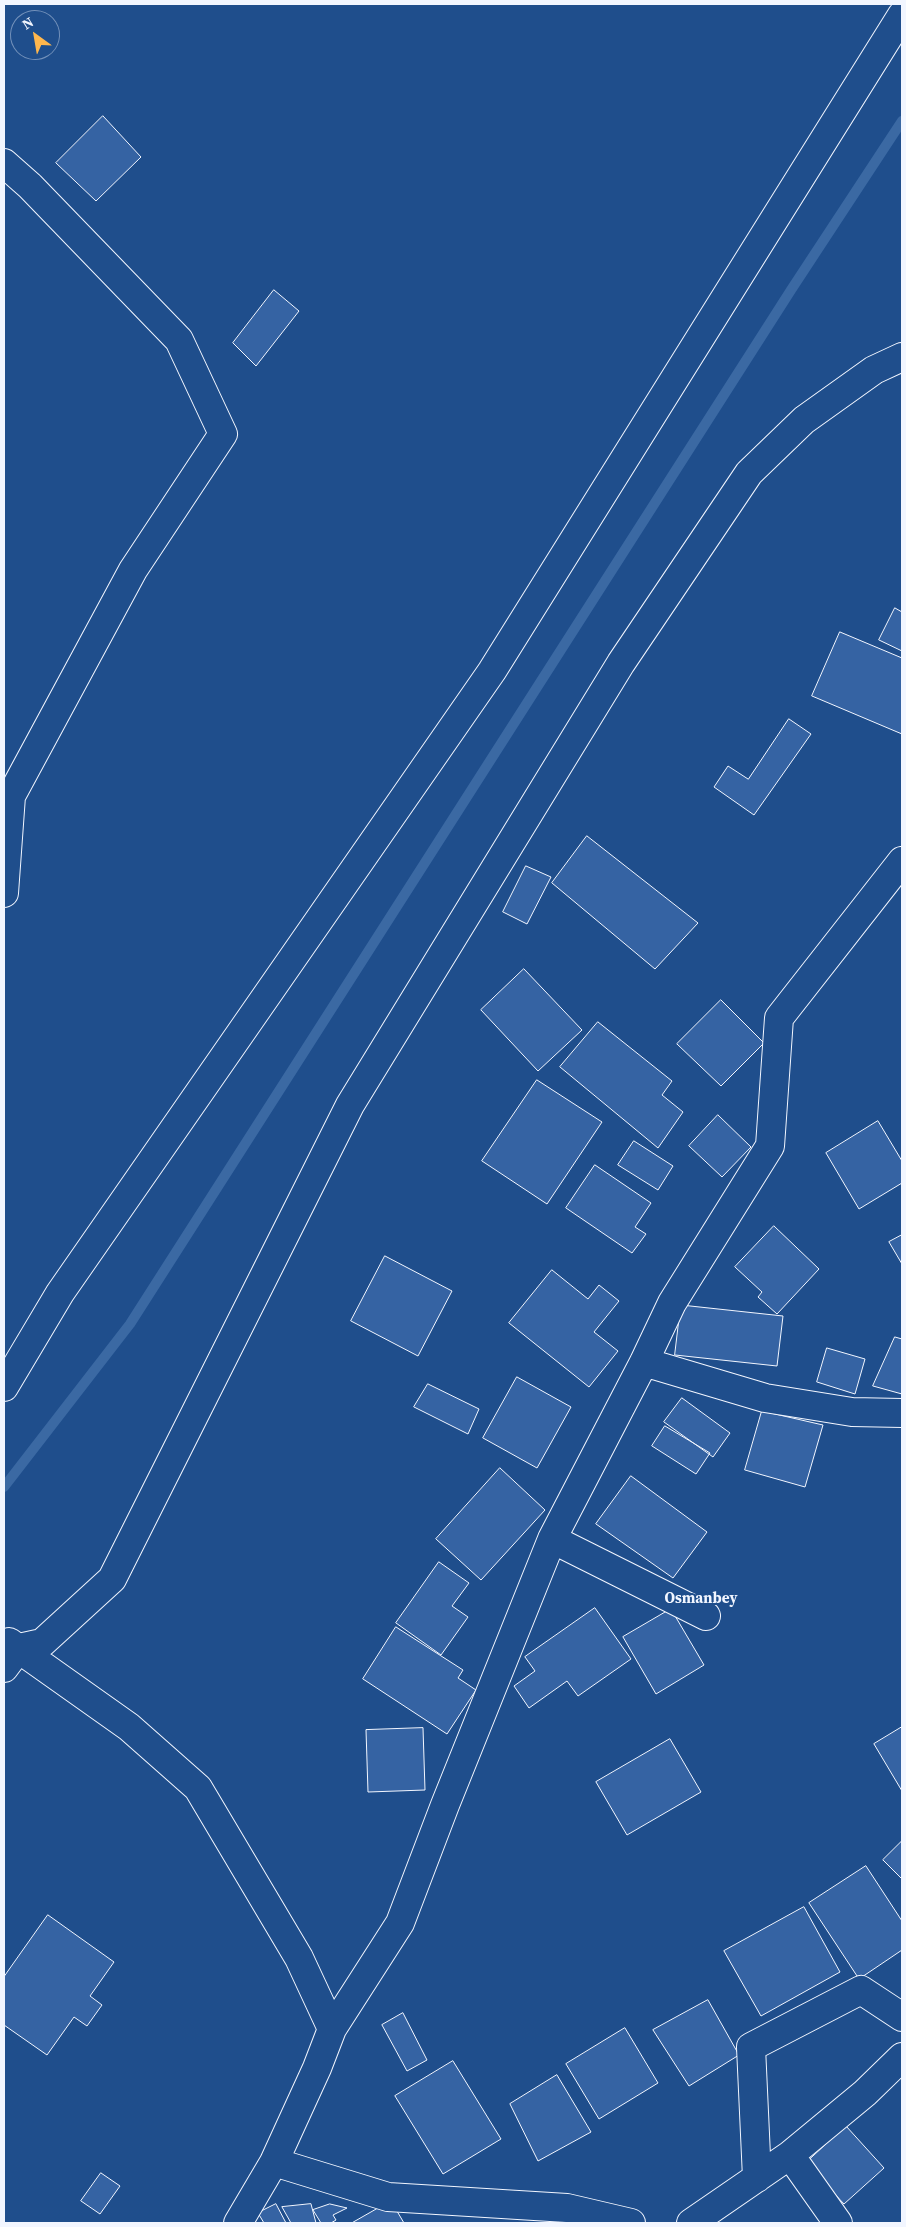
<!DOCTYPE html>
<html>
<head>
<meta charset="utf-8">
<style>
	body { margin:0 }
	#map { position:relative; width:906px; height:2227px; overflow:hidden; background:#1f4e8c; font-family:"Source Serif 4",serif }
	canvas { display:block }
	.frame { position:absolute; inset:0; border:5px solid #f2f6ff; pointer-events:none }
	.north { position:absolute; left:10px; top:10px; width:50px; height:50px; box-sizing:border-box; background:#1f4e8c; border:1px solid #7391ba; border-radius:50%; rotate:328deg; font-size:14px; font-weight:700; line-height:20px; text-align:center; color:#f2f6ff }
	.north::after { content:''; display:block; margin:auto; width:18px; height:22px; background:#ffb74d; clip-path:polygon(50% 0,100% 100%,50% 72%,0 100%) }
</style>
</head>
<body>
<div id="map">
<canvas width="906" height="2227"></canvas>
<div class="frame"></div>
<div class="north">N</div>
</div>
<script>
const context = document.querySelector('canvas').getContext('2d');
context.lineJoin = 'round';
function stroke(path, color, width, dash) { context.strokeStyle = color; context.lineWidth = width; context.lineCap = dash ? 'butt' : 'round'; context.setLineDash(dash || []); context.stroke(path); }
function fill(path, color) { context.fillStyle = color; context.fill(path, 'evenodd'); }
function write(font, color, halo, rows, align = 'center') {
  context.font = font + ' "Source Serif 4",serif'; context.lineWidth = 4; context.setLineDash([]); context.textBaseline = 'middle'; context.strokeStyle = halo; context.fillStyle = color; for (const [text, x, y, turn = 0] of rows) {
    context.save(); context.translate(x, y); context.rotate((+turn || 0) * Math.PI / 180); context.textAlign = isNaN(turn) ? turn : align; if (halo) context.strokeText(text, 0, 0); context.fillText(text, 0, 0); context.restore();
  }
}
const stream = new Path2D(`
	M4,1487L130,1324L791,290L902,121`);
const building = new Path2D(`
	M103,116L141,157L96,201L56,163Z
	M274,290L299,311L256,366L233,343Z
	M895,608L902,612V651L879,640Z
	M840,632L902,658V734L812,696Z
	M789,719L811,734L754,815L714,787L728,766L748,779Z
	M587,836L698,923L655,969L552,883Z
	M526,866L551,877L527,924L503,912Z
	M524,969L582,1030L538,1071L481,1010Z
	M721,1000L764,1043L721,1086L677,1044Z
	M598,1022L672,1081L662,1095L683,1112L658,1148L560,1067Z
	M537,1080L602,1122L547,1204L482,1161Z
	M718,1115L751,1147L722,1177L689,1146Z
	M878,1121L902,1161V1183L859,1209L826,1153Z
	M634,1141L673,1166L658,1190L618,1165Z
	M595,1165L651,1203L635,1227L646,1234L632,1253L566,1208Z
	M774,1226L819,1269L777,1314L758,1297L762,1292L735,1267Z
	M902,1235V1264L889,1242Z
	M385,1256L452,1291L418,1356L351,1321Z
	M552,1270L588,1299L599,1285L619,1301L594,1332L618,1351L589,1387L509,1323Z
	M681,1305L783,1316L777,1366L675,1355Z
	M895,1337L902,1339V1394L873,1386Z
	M827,1348L865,1359L855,1394L817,1382Z
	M517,1377L571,1407L537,1468L483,1438Z
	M428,1384L479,1409L468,1434L414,1407Z
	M682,1398L730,1433L713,1457L664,1422Z
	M762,1411L823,1425L805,1487L745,1470Z
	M665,1426L710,1453L696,1474L652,1446Z
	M500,1468L545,1510L481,1580L436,1539Z
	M631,1476L707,1532L673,1578L596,1524Z
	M439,1562L469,1583L452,1606L468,1617L441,1655L396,1623Z
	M595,1608L631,1659L578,1696L567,1681L529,1708L514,1686L535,1671L525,1657Z
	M671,1609L704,1665L656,1694L623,1637Z
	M396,1627L463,1670L458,1678L476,1690L447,1734L363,1679Z
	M902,1727V1791L874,1744Z
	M423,1728L425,1790L368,1792L366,1730Z
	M670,1739L701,1792L627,1835L596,1782Z
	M902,1841V1879L883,1860Z
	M866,1866L902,1921V1950L859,1979L809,1903Z
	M804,1907L840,1972L761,2016L724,1951Z
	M48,1915L114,1962L90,1996L102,2005L87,2026L74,2017L47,2055L4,2025V1977Z
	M708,2000L739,2055L689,2086L653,2030Z
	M403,2013L427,2060L407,2071L382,2025Z
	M625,2028L658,2083L599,2119L566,2064Z
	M453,2061L501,2139L443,2174L395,2096Z
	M557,2075L591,2132L538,2161L510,2104Z
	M846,2126L884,2168L844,2204L806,2163Z
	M101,2173L120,2186L100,2214L81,2201Z
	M391,2201L404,2223H352Z
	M276,2204L286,2223H264L258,2213Z
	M311,2204L316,2223H291L282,2207Z
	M330,2204L347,2208L333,2215L336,2220L331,2223H321L313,2210Z`);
const minor = new Path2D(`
	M4,163L30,186L179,340L223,434L133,570L11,796L4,893
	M644,1362L765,1398L852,1412L902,1413
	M4,1387L60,1293L492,671L902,15
	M552,1539L706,1616
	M9,1642L129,1727L198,1788L299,1958L332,2029L317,2068L274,2162L238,2223
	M4,1668L19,1648L42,1643L112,1579L350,1105L621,663L749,473L804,420L874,370L902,357
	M332,2029L400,1923L445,1805L552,1539L644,1362L672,1303L770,1146L779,1018L902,861
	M790,2155L838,2223
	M274,2162L388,2197L567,2208L631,2223
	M757,2178L751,2047L861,1990L902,2017
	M691,2223L790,2155L865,2093L902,2057`);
const quarterNames = [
	["Osmanbey",701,1599]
];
stroke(stream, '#3b69a3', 10);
fill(building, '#3563a3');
stroke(building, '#f2f6ff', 1);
stroke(minor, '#f2f6ff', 30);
stroke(minor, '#1f4e8c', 28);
write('bold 15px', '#f2f6ff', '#1f4e8c', quarterNames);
</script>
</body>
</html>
